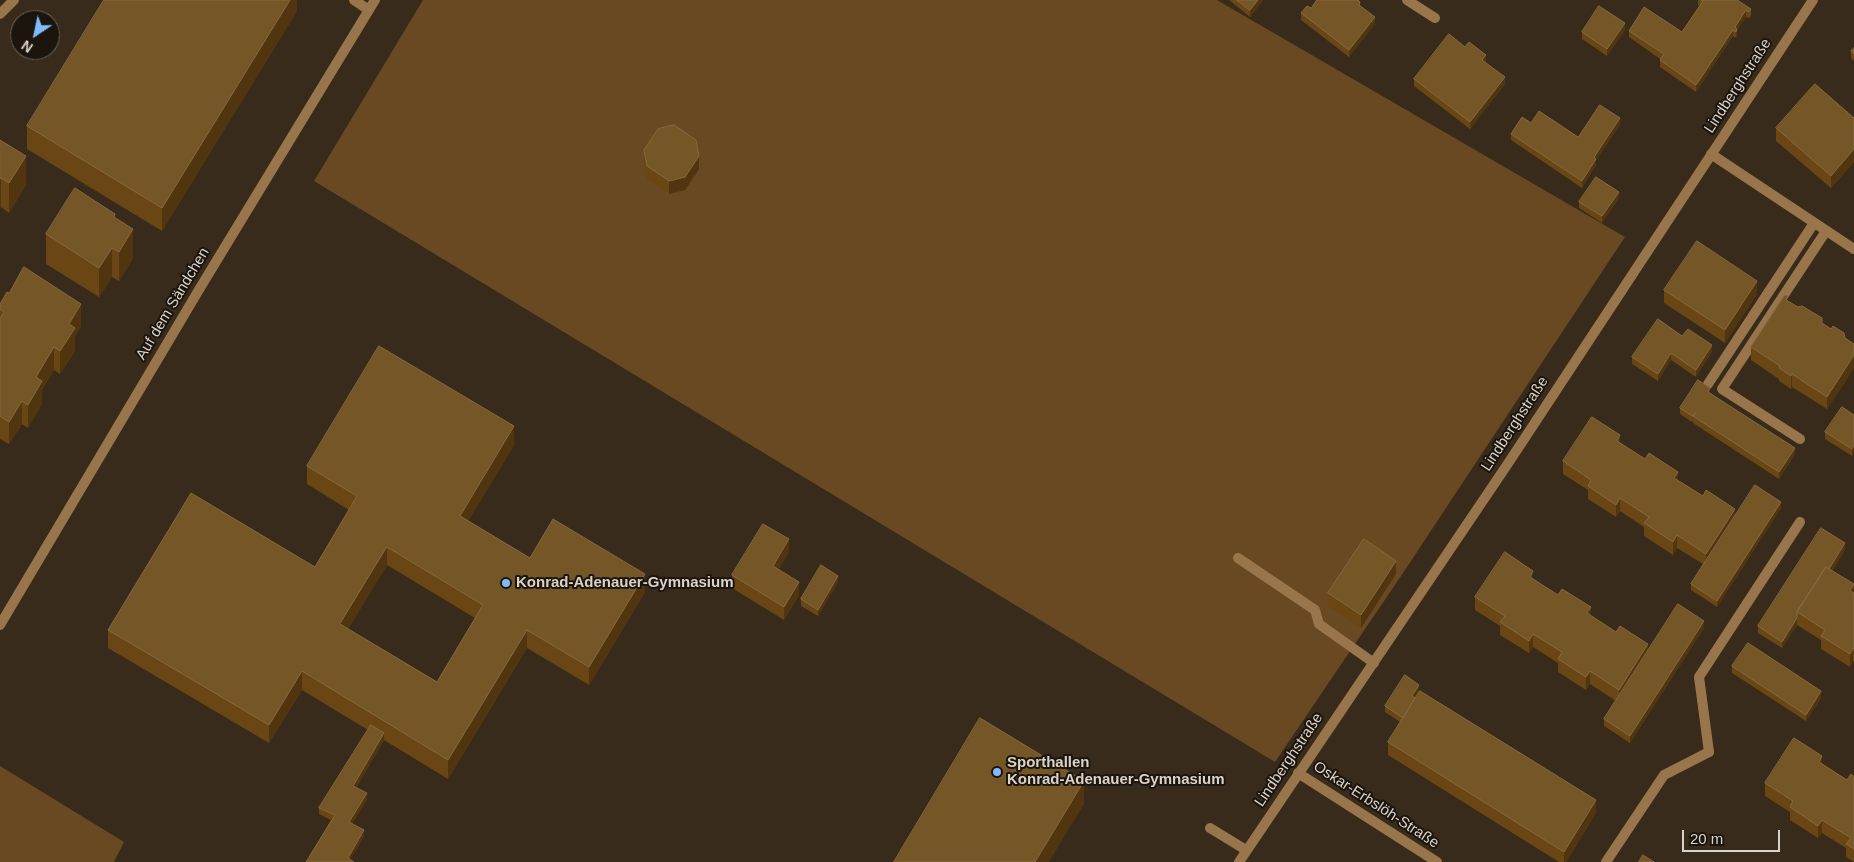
<!DOCTYPE html>
<html>
<head>
<meta charset="utf-8">
<style>
	body { margin:0 }
	#map { position:relative; width:1854px; height:862px; overflow:hidden; background:#382b1b; font-family:Arial,sans-serif }
	canvas { display:block }
	.north { position:absolute; left:10px; top:10px; width:50px; height:50px; box-sizing:border-box; background:#1b150e; border:1px solid #686158; border-radius:50%; rotate:214deg; font-size:14px; font-weight:700; line-height:20px; text-align:center; color:#dbd2c8 }
	.north::after { content:''; display:block; margin:auto; width:18px; height:22px; background:#81bcfa; clip-path:polygon(50% 0,100% 100%,50% 72%,0 100%) }
	.scale { position:absolute; left:1682px; top:830px; width:98px; height:22px; box-sizing:border-box; border:2px solid #dbd2c8; border-top:0; padding-left:6px; font-size:15px; line-height:18px; white-space:nowrap; color:#dbd2c8; -webkit-text-stroke:4px #1b150e; paint-order:stroke }
</style>
</head>
<body>
<div id="map">
<canvas width="1854" height="862"></canvas>
<div class="north">N</div>
<div class="scale">20 m</div>
</div>
<script>
const context = document.querySelector('canvas').getContext('2d');
context.lineJoin = 'round';
function fill(path, color) { context.fillStyle = color; context.fill(path, 'evenodd'); }
function stroke(path, color, width, dash) { context.strokeStyle = color; context.lineWidth = width; context.lineCap = dash ? 'butt' : 'round'; context.setLineDash(dash || []); context.stroke(path); }
function write(font, color, halo, rows, align = 'center') {
  context.font = font + ' Arial,sans-serif'; context.lineWidth = 4; context.setLineDash([]); context.textBaseline = 'middle'; context.strokeStyle = halo; context.fillStyle = color; for (const [text, x, y, turn = 0] of rows) {
    context.save(); context.translate(x, y); context.rotate((+turn || 0) * Math.PI / 180); context.textAlign = isNaN(turn) ? turn : align; if (halo) context.strokeText(text, 0, 0); context.fillText(text, 0, 0); context.restore();
  }
}
const green = new Path2D(`
	M423,0H1217L1625,237L1403,573L1275,762L314,181Z
	M0,766L124,842L114,862H0Z`);
const service = new Path2D(`
	M1708,384L1814,223
	M1800,439L1722,389L1826,231
	M1238,558L1315,610L1319,624L1374,663
	M1709,752L1699,677L1800,522
	M1210,828L1246,850`);
const minor = new Path2D(`
	M354,0L369,10
	M1407,0L1435,18
	M0,14L14,0
	M1711,154L1854,249
	M0,625L200,288L375,0
	M1298,773L1437,862
	M1239,862L1509,462L1813,0
	M1606,862L1664,775L1709,752`);
const wall = new Path2D(`
	M297,0V11L162,231L27,149V126Z
	M1229,0H1263L1250,17Z
	M1316,0H1358L1360,6L1375,24L1349,57L1301,20V13L1311,8L1316,2Z
	M1698,0H1737L1751,9V16L1749,18L1746,17L1737,30V35L1736,38L1733,36L1696,92L1660,67V59L1629,37V31L1682,32L1700,6L1698,5Z
	M1625,30L1607,56L1582,39V32Z
	M1854,48V61L1851,58V51Z
	M1486,62V63L1505,84L1470,129L1414,86V79Z
	M1854,118V162L1831,188L1776,141V128Z
	M1531,123L1578,137L1620,125L1596,160V165L1582,188L1511,140V134Z
	M0,140L26,185L9,213L1,207L0,208Z
	M644,150L699,169L685,190L669,194L647,179L644,162Z
	M1619,198L1602,223L1579,208V202Z
	M115,217L133,258L119,281L112,277L99,297L46,264V234Z
	M1664,290L1757,294L1725,343L1664,303Z
	M1788,301L1854,344V368L1827,409L1792,387L1791,389L1779,381V379L1751,360V347Z
	M0,304L81,326L75,337V351L60,374L54,370L42,390V404L28,428L22,424L9,444L0,439Z
	M1682,336L1712,352L1696,377L1671,360L1658,381L1632,364V357Z
	M1710,393L1795,454L1779,479L1693,423V421L1692,422L1680,414V408Z
	M1854,415V452L1852,456L1825,439V432Z
	M1620,443L1703,496L1735,515L1781,508L1717,607L1691,590V584L1703,564L1677,548L1673,555L1644,536V527L1620,511L1616,517L1588,499V490L1563,474V461Z
	M514,445L468,521L530,558L645,592L589,685L527,648L448,779L384,740L356,788L367,800L352,824L364,837L306,862L331,820L319,814V808L368,730L302,690L269,743L108,648V630L315,567L349,510L307,484V466ZM387,565L475,618L437,682L348,629Z
	M1845,550L1832,571L1854,584V661H1853L1850,667L1821,649V640L1797,625L1782,648L1758,633V626Z
	M789,552L778,570L799,595L784,620L732,588V575Z
	M1396,574L1361,628L1328,606V593Z
	M1533,579L1616,632L1648,650L1704,628L1630,743L1604,726V719L1616,701L1590,684L1586,690L1558,672V663L1533,647L1529,653L1500,635V626L1475,610V597Z
	M838,582L818,616L801,606V599Z
	M1732,666L1821,698L1806,721L1732,673Z
	M1419,691L1415,698L1596,813L1566,862H1559L1388,755V742L1400,722L1385,712V706Z
	M1822,764L1847,780L1854,777V862L1846,857V848L1822,833L1818,838L1790,820V812L1765,796V783Z`);
const shadedWall = new Path2D(`
	M290,0H297V11L162,231V208Z
	M1258,0H1263L1250,17V10Z
	M1746,10V17L1737,30V35L1736,38L1735,27Z
	M1375,17V24L1349,57V50Z
	M1625,23V30L1607,56V49Z
	M1733,30V36L1696,92V85Z
	M1486,55V62L1482,67V60Z
	M1505,77V84L1470,129V122Z
	M1620,118V125L1596,160V165L1582,188V181L1594,157Z
	M1854,149V162L1831,188V176Z
	M26,156V185L9,213V183Z
	M699,156V169L685,190L669,194V181Z
	M1,178V207L0,208V179Z
	M1619,192V198L1602,223V216Z
	M133,229V258L119,281V252Z
	M112,248V277L99,297V268Z
	M1757,281V294L1725,343V330Z
	M81,304V326L75,337V351L60,374V351L69,324Z
	M1712,345V352L1696,377V370Z
	M54,347V370L42,390V404L28,428V405L36,377Z
	M1671,353V360L1658,381V374Z
	M1854,355V368L1827,409V397Z
	M1792,374V387L1791,389V376Z
	M22,401V424L9,444V422Z
	M514,426V445L460,534V516Z
	M1620,435V448L1617,441Z
	M1854,445V452L1852,456V449Z
	M1795,448V454L1779,479V472Z
	M1678,472V484L1674,478Z
	M1620,498V511L1616,517V505Z
	M1781,502V508L1717,607V601Z
	M1735,509V522L1706,566V554Z
	M1677,535V548L1673,555V542Z
	M789,539V552L773,579V566Z
	M1845,543V550L1803,616L1800,614Z
	M387,547V565L340,643V624Z
	M1396,561V574L1361,628V615Z
	M1533,571V584L1530,577Z
	M645,574V592L589,685V667Z
	M838,576V582L818,616V610Z
	M799,582V595L784,620V607Z
	M1854,586V598L1850,591Z
	M1591,607V620L1587,613Z
	M1797,618V625L1782,648V642Z
	M1704,621V628L1630,743V736Z
	M527,630V648L448,779V760Z
	M1533,634V647L1529,653V641Z
	M1648,644V657L1619,702V690Z
	M1853,648V661L1850,667V654Z
	M302,671V690L269,743V725Z
	M1590,671V684L1586,690V677Z
	M1419,685V691L1412,703V696Z
	M1821,691V698L1806,721V715Z
	M384,733V740L353,793V786Z
	M1822,756V769L1819,762Z
	M1084,781V804L1049,862H1035Z
	M367,793V800L349,829V822Z
	M1596,800V813L1566,862H1564V852Z
	M1822,820V833L1818,838V826Z
	M364,830V837L349,862L348,858Z`);
const building = new Path2D(`
	M104,0H290L162,208L27,126Z
	M1237,0H1258L1250,10Z
	M1317,0H1358L1360,2L1359,5L1375,17L1349,50L1301,13L1307,6L1311,8Z
	M1701,0H1737L1751,9L1749,12L1746,10L1735,27L1737,29L1736,32L1733,30L1696,85L1660,60L1664,54L1629,31L1644,7L1682,32L1703,1Z
	M1599,6L1625,23L1607,49L1582,32Z
	M1449,34L1465,47L1469,42L1486,55L1482,60L1505,77L1470,122L1414,79Z
	M1854,48V54L1851,51Z
	M1815,84L1854,118V149L1831,176L1776,128Z
	M1600,105L1620,118L1594,157L1596,159L1582,181L1511,134L1522,117L1531,123L1539,111L1578,137Z
	M674,125L696,140L699,156L685,177L669,181L647,166L644,150L658,129Z
	M0,140L26,156L9,183L1,178L0,179Z
	M1596,177L1619,192L1602,216L1579,202Z
	M75,188L115,214L114,217L133,229L119,252L112,248L99,268L46,234Z
	M1697,241L1757,281L1725,330L1664,290Z
	M24,267L81,304L69,324L75,328L60,351L54,347L36,377L42,381L28,405L22,401L9,422L0,416V319L4,312L0,309V304L7,292L9,293Z
	M1785,295L1788,296L1786,300L1798,307L1802,306L1822,318V323L1831,329L1833,326L1844,333L1845,338L1854,344V355L1827,397L1792,374L1791,376L1779,368L1780,366L1751,347Z
	M1658,319L1682,336L1688,329L1712,345L1696,370L1671,353L1658,374L1632,357Z
	M379,346L514,426L460,516L530,558L553,519L645,574L589,667L527,630L448,760L302,671L269,725L108,630L191,493L315,567L357,496L307,466ZM387,547L483,605L437,682L340,624Z
	M1698,380L1710,388L1708,392L1795,448L1779,472L1693,416L1696,412L1692,416L1680,408Z
	M1842,407L1854,415V445L1852,449L1825,432Z
	M1592,417L1620,435L1617,441L1645,459L1649,453L1678,472L1674,478L1703,496L1706,490L1735,509L1706,554L1677,535L1673,542L1644,523L1649,517L1620,498L1616,505L1588,486L1591,480L1563,461Z
	M1755,485L1781,502L1717,601L1691,584Z
	M763,524L789,539L773,566L799,582L784,607L732,575Z
	M1821,528L1845,543L1829,569L1826,567L1797,612V618L1782,642L1758,626Z
	M1364,539L1396,561L1361,615L1328,593Z
	M1505,552L1533,571L1530,577L1558,595L1562,589L1591,607L1587,613L1616,632L1620,626L1648,644L1619,690L1590,671L1586,677L1558,659L1562,652L1533,634L1529,641L1500,622L1505,616L1475,597Z
	M821,565L838,576L818,610L801,599Z
	M1826,567L1854,584L1850,591L1854,593V649L1853,648L1850,654L1821,636L1825,630L1797,612Z
	M1678,604L1704,621L1630,736L1604,719Z
	M1748,643L1821,691L1806,715L1732,666Z
	M1405,675L1419,685L1412,696L1415,698L1403,718L1385,706Z
	M1420,691L1596,800L1564,852L1388,742Z
	M980,718L1084,781L1035,862H894Z
	M371,725L384,733L353,786L367,793L349,822L364,830L348,858L354,862H306L335,815L319,808Z
	M1794,738L1822,756L1819,762L1847,780L1851,774L1854,777V849L1846,844L1851,838L1822,820L1818,826L1790,807L1793,801L1765,783Z
	M1643,855L1654,862H1639Z`);
const markers = [
	[506,583,5,"#81bcfa"],
	[997,772,5,"#81bcfa"]
];
const streetNames = [
	["Lindberghstraße",1738,86,-57],
	["Auf dem Sändchen",173,304,-59],
	["Lindberghstraße",1515,424,-57],
	["Lindberghstraße",1289,760,-56],
	["Oskar-Erbslöh-Straße",1376,805,33]
];
const poiNames = [
	["Konrad-Adenauer-Gymnasium",516,583],
	["Sporthallen",1007,763],
	["Konrad-Adenauer-Gymnasium",1007,780]
];
fill(green, '#684922');
stroke(service, '#98754b', 10);
stroke(minor, '#98754b', 10);
fill(wall, '#694613');
fill(shadedWall, '#50350e');
fill(building, '#755626');
stroke(building, '#856940', 1);
for (const [x, y, r, color] of markers) { const dot = new Path2D(); dot.arc(x, y, r, 0, 2 * Math.PI); context.fillStyle = color; context.fill(dot); stroke(dot, '#1b150e', 2); }
write('15px', '#dbd2c8', '#1b150e', streetNames);
write('bold 15px', '#dbd2c8', '#1b150e', poiNames, 'left');
</script>
</body>
</html>
